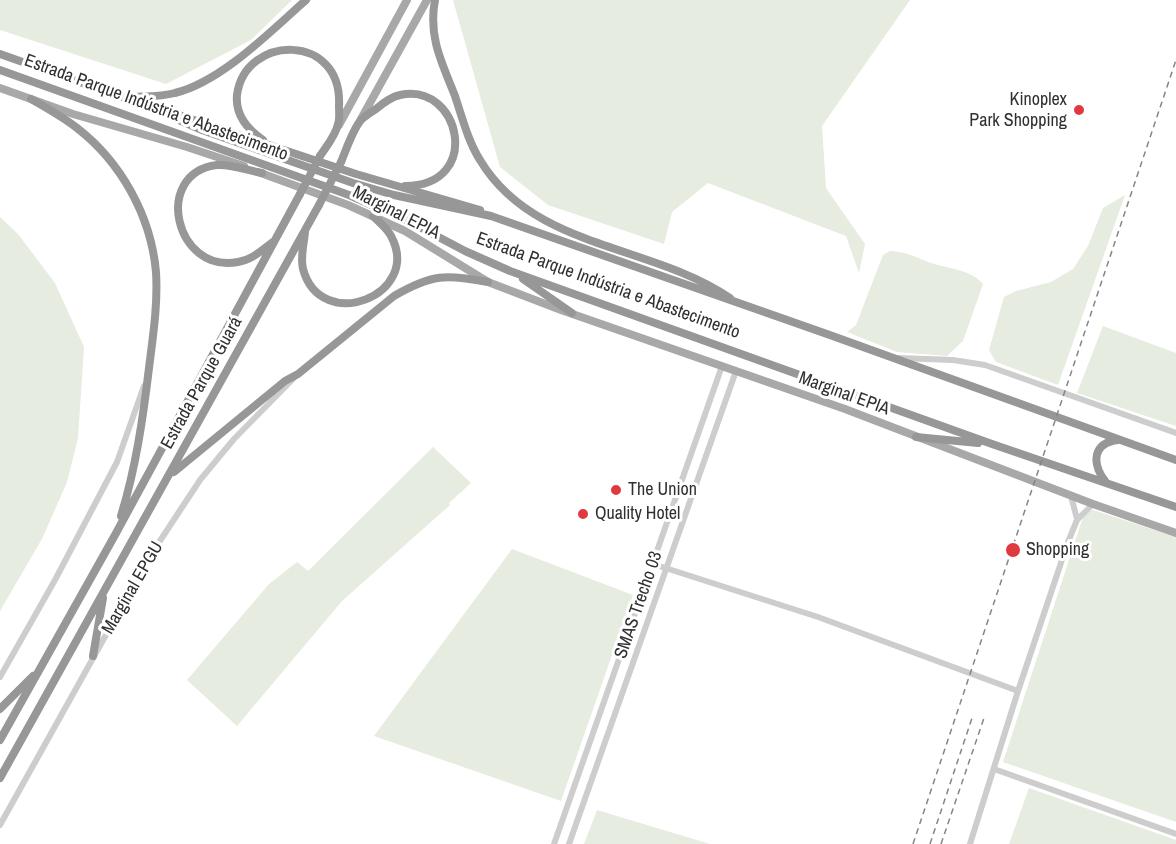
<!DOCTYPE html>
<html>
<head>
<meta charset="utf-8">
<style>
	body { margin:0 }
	canvas { display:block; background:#fff }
</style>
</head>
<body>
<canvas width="1176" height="844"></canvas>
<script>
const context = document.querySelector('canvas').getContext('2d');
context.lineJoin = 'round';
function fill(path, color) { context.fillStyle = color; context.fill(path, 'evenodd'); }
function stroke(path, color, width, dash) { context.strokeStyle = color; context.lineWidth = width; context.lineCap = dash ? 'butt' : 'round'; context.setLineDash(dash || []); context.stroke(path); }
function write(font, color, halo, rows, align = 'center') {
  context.font = font + ' "Archivo Narrow",sans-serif'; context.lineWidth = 6; context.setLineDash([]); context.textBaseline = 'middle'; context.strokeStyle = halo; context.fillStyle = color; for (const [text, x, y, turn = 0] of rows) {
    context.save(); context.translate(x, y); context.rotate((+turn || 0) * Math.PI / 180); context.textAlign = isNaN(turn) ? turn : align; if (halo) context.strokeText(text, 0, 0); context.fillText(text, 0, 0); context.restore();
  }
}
const green = new Path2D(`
	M0,0H292L251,40L166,84L0,30Z
	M453,0H910L822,126L826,188L865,244L859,273L846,236L708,183L672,212L664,244L548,205L500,167Z
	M1125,195L1058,385L996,362L989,350L1004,297L1016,291L1051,282L1073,269L1088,246L1103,208Z
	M0,217L18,234L55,283L84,347L78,438L67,482L43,537L0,611Z
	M890,251C908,252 915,257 931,263C949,269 970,269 983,284L963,341L947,356L897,352L847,332L856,325L883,255Z
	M1103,326L1176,353V426L1077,393Z
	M433,447L471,483L449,503L450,505L342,601L237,726L187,680L269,584L297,562L308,571Z
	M1093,510L1176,537V822L1003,762L1082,520L1087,512Z
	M512,549L633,595L561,801L374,736Z
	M1029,788L1176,840V844H1009Z
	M597,810L710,844H584Z`);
const minor = new Path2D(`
	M898,358L953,360L985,365L1176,433
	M1071,496L1077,519
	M653,564L818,617L1018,691
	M0,677L55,580L117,462L144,386
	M994,769L1176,834
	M0,825L150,556L200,480L234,439L293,379
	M554,844L722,366
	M569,844L736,371
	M970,844L1018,691L1068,542L1077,520L1093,504`);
const major = new Path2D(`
	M0,88L73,114L187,147L244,166
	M361,119L427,0
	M339,125L407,0
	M258,172L348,205L405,231L488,282L561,310L845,409L1093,504L1176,533`);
const highway = new Path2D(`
	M435,0C428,37 442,63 455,96C462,117 468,141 480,160C533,249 651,244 730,298
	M0,54L142,104L202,130L353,183L394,195L491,216L827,334L1176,460
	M0,70L349,195L412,223L465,251L510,271L992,444L1176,507
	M129,97C145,96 160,97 175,93C221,82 271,31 306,0
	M31,99C47,108 63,117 77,128C121,162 151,216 156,272C158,304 153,336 149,368C143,418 136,467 121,516
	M161,109L356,174L480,210
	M263,140C247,129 235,115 237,95C245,34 343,32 339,106C339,112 340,119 338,124C336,135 326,147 320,156
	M341,162C346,150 353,129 361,120C365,116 371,112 376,109C383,103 391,97 400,95C460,81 484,186 405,186
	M262,173C247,170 231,164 217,165C152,173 175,274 238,262C252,260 262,250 273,242
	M305,232C304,244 300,257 303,269C321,335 423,295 391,236C387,228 379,222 373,216
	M523,279L572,313
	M916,437L978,443
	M174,472L285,381L298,374L394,296C432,274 446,274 488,282
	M1105,481C1092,464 1092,443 1118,440
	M93,656L103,598
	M0,709L33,676
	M0,740L115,535L300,194
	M0,778L319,205`);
const rail = new Path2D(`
	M913,844L1176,60
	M930,844L973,715
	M941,844L984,718`);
const highwayBridge = new Path2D(`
	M300,194L320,156
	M319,205L341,162`);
const markers = [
	[1079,110,6,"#df3a40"],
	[616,490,6,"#df3a40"],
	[583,514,6,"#df3a40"],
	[1013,550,8,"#df3a40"]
];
const poiNames = [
	["Kinoplex",1067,100,"right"],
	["Park Shopping",1067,121,"right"],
	["The Union",628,490],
	["Quality Hotel",595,514],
	["Shopping",1026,550]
];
const streetNames = [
	["Estrada Parque Indústria e Abastecimento",156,108,20],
	["Marginal EPIA",396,213,27],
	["Estrada Parque Indústria e Abastecimento",608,286,20],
	["Estrada Parque Guará",202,383,-61],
	["Marginal EPIA",844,394,20],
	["Marginal EPGU",133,588,-60],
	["SMAS Trecho 03",639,605,-71]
];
fill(green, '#e6ecdf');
stroke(minor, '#cdcdcd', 6);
stroke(major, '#a8a8a8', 8);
stroke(highway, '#979797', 8);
stroke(rail, '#858585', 1.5, [6, 4.5]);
stroke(highwayBridge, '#979797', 8);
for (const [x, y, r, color] of markers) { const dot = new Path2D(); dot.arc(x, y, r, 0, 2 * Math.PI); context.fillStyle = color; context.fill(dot); stroke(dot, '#fff', 2); }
write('18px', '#303030', '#fff', poiNames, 'left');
write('18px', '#303030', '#fff', streetNames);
</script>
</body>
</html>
